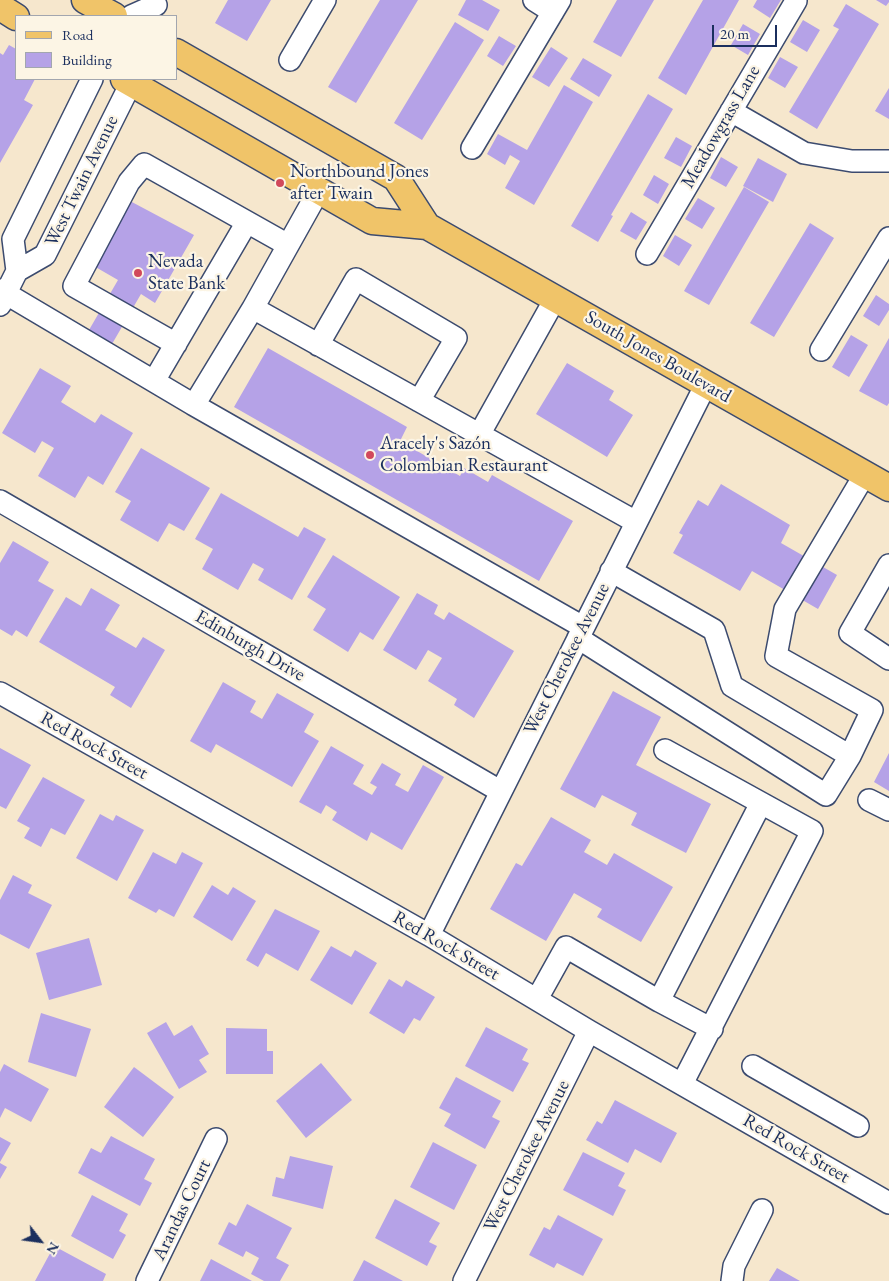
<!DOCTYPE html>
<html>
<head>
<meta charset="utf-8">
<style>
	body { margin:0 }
	#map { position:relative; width:889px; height:1281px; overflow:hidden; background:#f6e7cd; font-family:"EB Garamond",serif }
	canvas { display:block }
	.legend { position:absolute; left:15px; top:15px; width:162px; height:65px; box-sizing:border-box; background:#fcf5e5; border:1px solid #a2a6af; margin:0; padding:6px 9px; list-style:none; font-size:15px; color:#1b2f5e }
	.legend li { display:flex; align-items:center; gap:10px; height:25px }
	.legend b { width:25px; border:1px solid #a2a6af }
	.north { position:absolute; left:15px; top:1216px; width:50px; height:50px; -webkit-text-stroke:4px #fcf5e5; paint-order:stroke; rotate:120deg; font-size:14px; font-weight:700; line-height:20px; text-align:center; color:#1b2f5e }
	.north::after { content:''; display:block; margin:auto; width:18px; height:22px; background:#1b2f5e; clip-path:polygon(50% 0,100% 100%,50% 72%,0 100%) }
	.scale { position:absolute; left:712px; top:25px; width:65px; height:22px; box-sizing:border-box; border:2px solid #1b2f5e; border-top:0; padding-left:6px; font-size:15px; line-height:18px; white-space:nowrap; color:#1b2f5e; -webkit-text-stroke:4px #fcf5e5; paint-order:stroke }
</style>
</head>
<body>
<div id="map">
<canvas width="889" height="1281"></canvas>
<ul class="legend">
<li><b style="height:6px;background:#f0c469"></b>Road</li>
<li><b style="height:14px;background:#b5a2e7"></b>Building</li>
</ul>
<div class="north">N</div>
<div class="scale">20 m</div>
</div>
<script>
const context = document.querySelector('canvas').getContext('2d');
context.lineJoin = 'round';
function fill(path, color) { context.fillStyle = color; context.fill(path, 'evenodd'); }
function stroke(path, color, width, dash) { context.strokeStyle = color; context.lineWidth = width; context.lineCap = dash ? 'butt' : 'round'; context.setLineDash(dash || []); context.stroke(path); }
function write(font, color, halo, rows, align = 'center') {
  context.font = font + ' "EB Garamond",serif'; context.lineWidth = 4.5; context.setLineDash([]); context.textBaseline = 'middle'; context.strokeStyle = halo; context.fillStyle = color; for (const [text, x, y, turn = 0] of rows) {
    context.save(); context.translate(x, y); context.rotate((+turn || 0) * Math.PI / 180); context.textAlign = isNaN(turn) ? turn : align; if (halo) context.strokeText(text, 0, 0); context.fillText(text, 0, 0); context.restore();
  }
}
const building = new Path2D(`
	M228,0H271L247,41L215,23Z
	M380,0H418L356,103L328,87Z
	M466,0H482L500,10L488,31L458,15Z
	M617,0H654L621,57L593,42Z
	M703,0H739L686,95L658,78Z
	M757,0H781L770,18L753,7Z
	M876,0H889V2L886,6Z
	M846,4L879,24L817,129L789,112L839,29L833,26Z
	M803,20L820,30L807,52L790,42Z
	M455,22L484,40L422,140L394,123Z
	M743,24L760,34L748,55L731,45Z
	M499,36L516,46L503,66L487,56Z
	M9,45L16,49V79H35L24,100L33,105L0,163V53L3,55Z
	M551,47L568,58L549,87L532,77Z
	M780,57L798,67L785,88L768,78Z
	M583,58L612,75L599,97L570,79Z
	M564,85L593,102L534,205L505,188L520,161L510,155L505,165L487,154L498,134L527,150Z
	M889,88V119L875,111Z
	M648,94L673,109L611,215L613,216L598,242L571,226Z
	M676,137L692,146L681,167L664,158Z
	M721,157L738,167L726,187L710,178Z
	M758,158L787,174L773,202L743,186Z
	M654,175L669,184L658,204L643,195Z
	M744,187L769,202L709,305L684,291Z
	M698,198L715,208L702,229L685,219Z
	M130,201L194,235L155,303L141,294L112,344L89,330L118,280L92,265Z
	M631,212L647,222L636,240L620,231Z
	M810,223L834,238L774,337L750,323Z
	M675,235L692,245L679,266L663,256Z
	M876,295L889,304V310L879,326L863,316Z
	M851,335L868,345L849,377L832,367Z
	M889,338V403L887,406L859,391Z
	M268,348L407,427L400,441L460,476L464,468L488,482L492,475L573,521L539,581L234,407Z
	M567,363L614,391L609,400L633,415L607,457L536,414Z
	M40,368L71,386L61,402L95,423L101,414L133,433L103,485L88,476L75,498L38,476L54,448L42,441L35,453L2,433Z
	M141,448L210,488L184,531L169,523L158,542L120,520L131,501L115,492Z
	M721,484L790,525L781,543L837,575L818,609L752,571L740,591L673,553L683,535L679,533L698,500L708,506Z
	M221,493L298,537L304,527L326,539L292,600L258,580L264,569L253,563L238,590L202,569L213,549L195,539Z
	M13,541L49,562L38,581L54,590L27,637L16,630L12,636L0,629V563Z
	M333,555L400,597L373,640L360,632L348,652L313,630L326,609L307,597Z
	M91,588L120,605L105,630L136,648L143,637L165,650L131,708L110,695L115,687L39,642L66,597L81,606Z
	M417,593L438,605L434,614L444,620L449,612L514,651L474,718L454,705L457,699L428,681L442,658L428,650L416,670L383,650Z
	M223,682L256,701L250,712L262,719L277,693L314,714L304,732L319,741L292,787L216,744L211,753L190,741Z
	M613,691L661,717L636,765L711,804L686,853L631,825L637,813L602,795L595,808L560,789Z
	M331,746L364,765L353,784L372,795L377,787L370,783L382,763L401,774L395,785L408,792L423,765L444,777L402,850L371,832L367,841L332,820L337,812L326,805L321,814L299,802Z
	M0,748L31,765L6,809L0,806Z
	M889,753V791L874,782Z
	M43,777L85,800L65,835L51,828L41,847L24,838L30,828L17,821Z
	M100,814L113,821L116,815L144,830L117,881L76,858Z
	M551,817L591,840L584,852L607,865L614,853L673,887L641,942L597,917L602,909L574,893L546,941L490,909L516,863L522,866Z
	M153,852L176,864L182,852L203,863L174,917L159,909L156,913L128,898Z
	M13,875L32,885L28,893L52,905L29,949L0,934V900Z
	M212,885L228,895L233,887L256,901L232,941L193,917Z
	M275,909L320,931L298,971L266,953L258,967L246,960Z
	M89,938L102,985L49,1000L36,953Z
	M331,946L351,957L355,950L377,963L352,1005L310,980Z
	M389,979L402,987L406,980L435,997L420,1021L414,1018L404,1034L369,1013Z
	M41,1013L91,1029L76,1077L28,1062Z
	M166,1022L174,1036L192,1025L209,1054L199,1060L207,1072L179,1089L147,1033Z
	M486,1027L528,1049L522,1060L529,1063L513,1092L465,1066Z
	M226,1028L267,1029V1051H273V1074H226Z
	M321,1063L352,1100L306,1138L276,1101Z
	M4,1064L49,1089L31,1122L5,1108L0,1118V1072Z
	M134,1067L174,1097L143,1137L104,1107Z
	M456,1077L501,1101L492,1117L500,1121L485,1149L444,1126L451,1114L439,1108Z
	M615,1100L677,1133L661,1163L635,1149L628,1163L586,1140L597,1121L602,1124Z
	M111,1136L155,1159L144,1179L152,1183L140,1206L78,1173L91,1148L101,1153Z
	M0,1137L11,1143L0,1162Z
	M433,1142L477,1165L454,1210L410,1187Z
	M583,1152L625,1173L618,1186L626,1190L613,1216L563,1190Z
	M290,1156L333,1166L323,1209L272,1196L276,1177L284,1179Z
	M0,1163L7,1167L0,1179Z
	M92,1195L128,1214L119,1231L126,1235L113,1259L71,1236Z
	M395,1199L440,1223L429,1242L437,1246L427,1266L375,1238Z
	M247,1204L292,1228L276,1258L289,1265L280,1281H264L251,1274L259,1258L246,1251L243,1257L218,1244L229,1222L236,1226Z
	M558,1215L603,1239L583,1276L557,1263L554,1268L529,1255L544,1227L550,1230Z
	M54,1246L106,1274L103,1281H35Z
	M211,1259L252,1281H200Z
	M364,1260L403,1281H353Z
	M777,1268L800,1281H769Z`);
const minor = new Path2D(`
	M534,0L553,12
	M131,16L156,5
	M290,60L325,0
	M731,111L804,153L852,161H889
	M472,148L560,0
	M319,190L253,308L636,522
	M647,254L796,1
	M17,271L13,239L92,79
	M0,290L194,405L253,308
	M0,305L17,271L45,255L133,79
	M176,344L74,286L129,182L144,164L288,245
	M318,345L356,279L456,338L419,401
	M821,350L889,238
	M154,381L247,222
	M194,405L583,627
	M479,435L555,299
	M0,501L500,791
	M889,565L850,633L889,659
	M611,571L714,630L732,686L850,756L872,710L776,656L785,609L865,474
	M578,638L826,795L850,756
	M0,693L429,935L589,1031L889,1203
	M665,750L812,831L682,1084
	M869,800L889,810
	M429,935L706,384
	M537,999L566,947L659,1001L761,803
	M659,1001L712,1029
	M753,1066L858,1126
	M147,1281L216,1139
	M464,1281L589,1031
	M732,1281L734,1266L762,1210`);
const major = new Path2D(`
	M85,0L114,16
	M0,7L16,17
	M176,52L396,178L427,226
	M124,79L372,221L427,226L889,488`);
const markers = [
	[280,183,5,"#d1495b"],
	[138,273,5,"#d1495b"],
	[370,455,5,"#d1495b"]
];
const streetNames = [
	["Meadowgrass Lane",721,127,-60],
	["West Twain Avenue",82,181,-64],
	["South Jones Boulevard",658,357,30],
	["Edinburgh Drive",250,646,30],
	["West Cherokee Avenue",567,659,-63],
	["Red Rock Street",94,746,29],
	["Red Rock Street",446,946,30],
	["Red Rock Street",796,1149,30],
	["West Cherokee Avenue",527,1156,-63],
	["Arandas Court",182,1210,-64]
];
const poiNames = [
	["Northbound Jones",290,172],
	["after Twain",290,194],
	["Nevada",148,262],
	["State Bank",148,284],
	["Aracely's Sazón",380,444],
	["Colombian Restaurant",380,466]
];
fill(building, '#b5a2e7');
stroke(minor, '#3c4b6f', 24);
stroke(major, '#3c4b6f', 29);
stroke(minor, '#fff', 21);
stroke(major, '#f0c469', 26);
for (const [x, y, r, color] of markers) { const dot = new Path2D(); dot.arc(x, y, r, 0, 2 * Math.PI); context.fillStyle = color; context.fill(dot); stroke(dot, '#fcf5e5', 2); }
write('19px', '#1b2f5e', '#fcf5e5', streetNames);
write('19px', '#1b2f5e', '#fcf5e5', poiNames, 'left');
</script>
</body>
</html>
